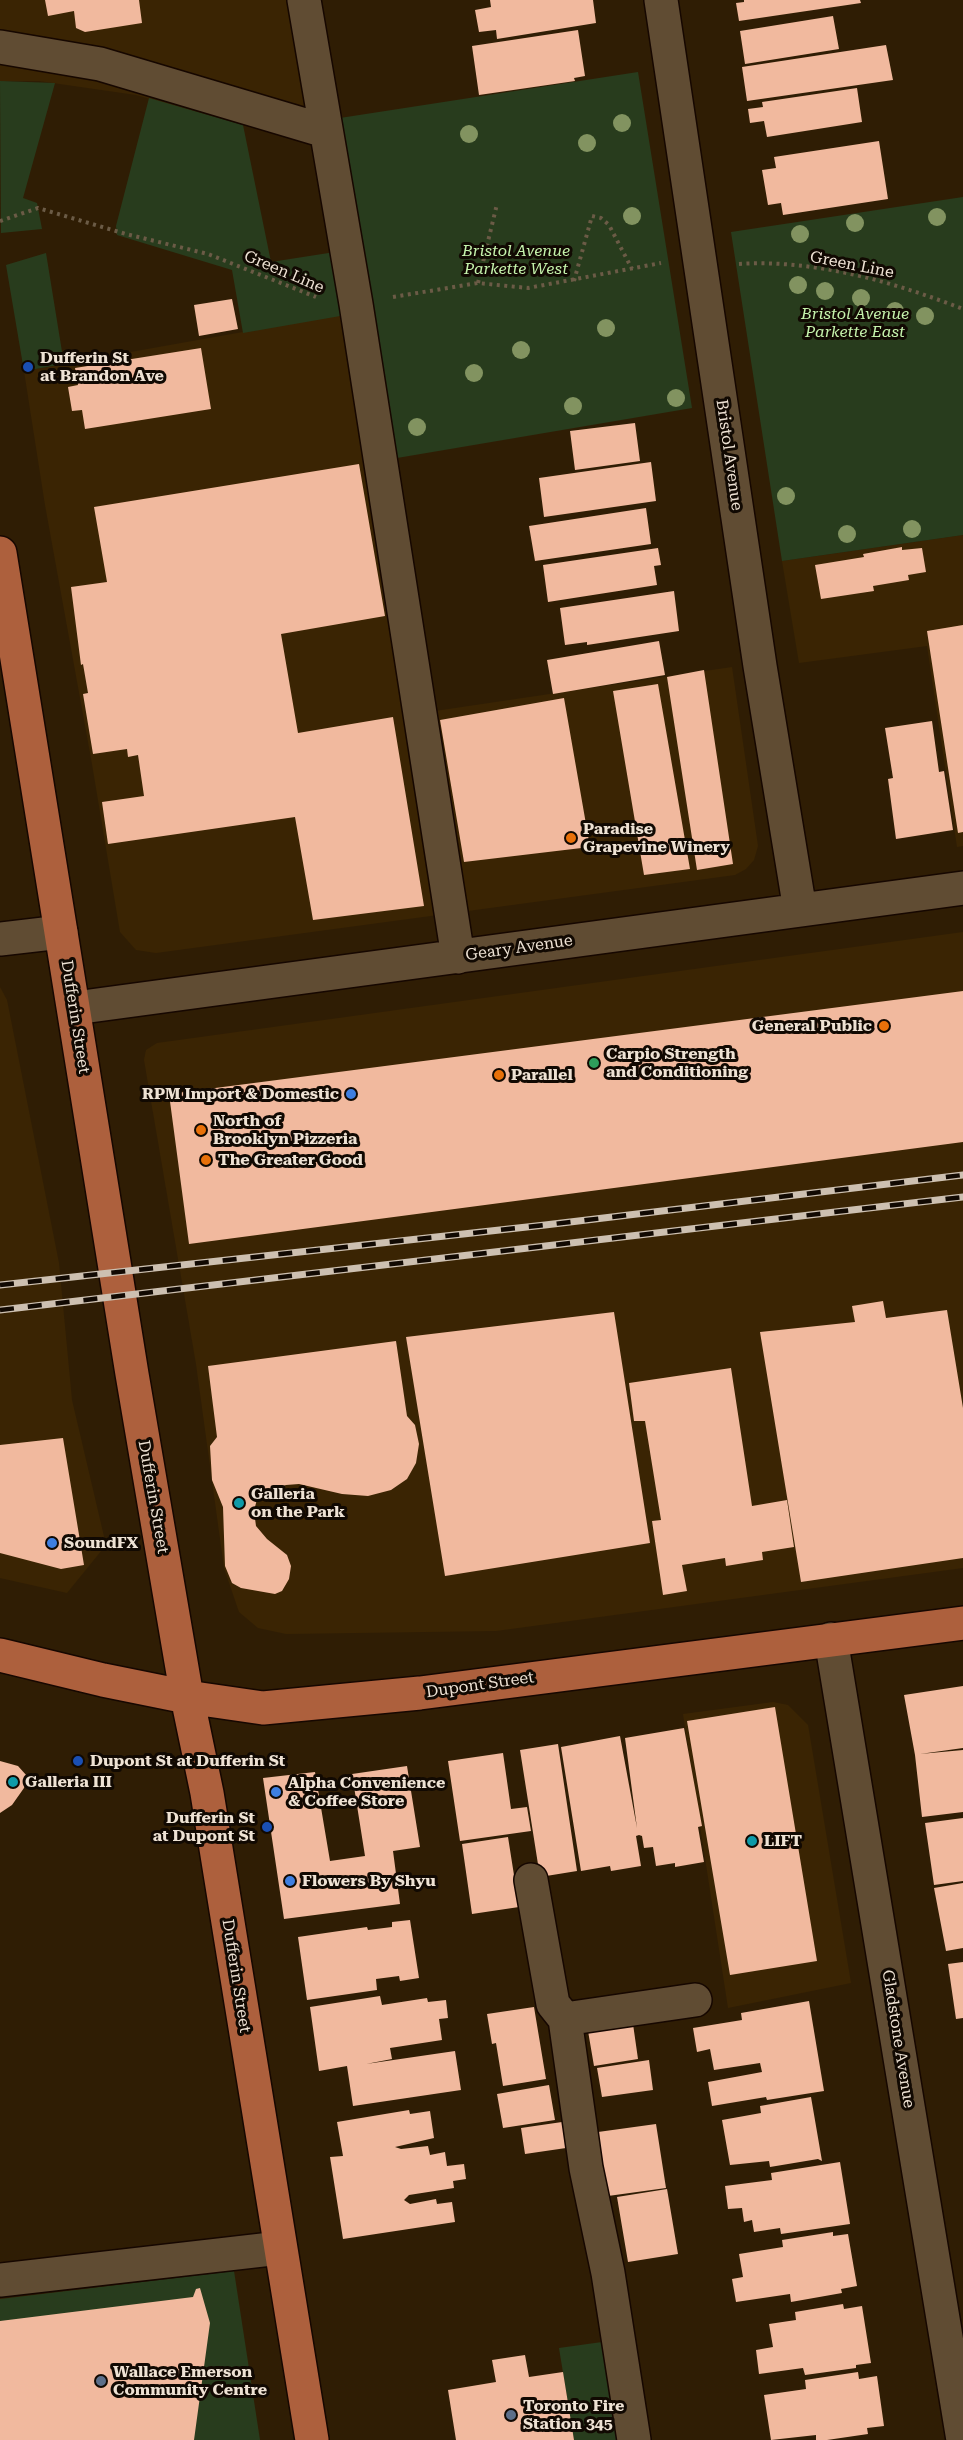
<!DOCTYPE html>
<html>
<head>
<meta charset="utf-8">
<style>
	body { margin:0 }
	canvas { display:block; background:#2f1d04 }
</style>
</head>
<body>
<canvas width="963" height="2440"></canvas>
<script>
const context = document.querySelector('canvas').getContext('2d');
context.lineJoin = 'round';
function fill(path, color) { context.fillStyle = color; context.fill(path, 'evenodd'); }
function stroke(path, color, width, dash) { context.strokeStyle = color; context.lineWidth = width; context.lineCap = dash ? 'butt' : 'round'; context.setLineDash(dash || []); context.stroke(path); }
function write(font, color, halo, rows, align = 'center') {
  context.font = font + ' "Roboto Serif",serif'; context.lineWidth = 6; context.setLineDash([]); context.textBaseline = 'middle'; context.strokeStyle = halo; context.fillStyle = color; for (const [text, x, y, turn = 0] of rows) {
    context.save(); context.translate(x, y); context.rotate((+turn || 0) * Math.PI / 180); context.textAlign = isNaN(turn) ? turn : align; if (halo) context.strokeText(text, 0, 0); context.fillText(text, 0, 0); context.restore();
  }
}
const built = new Path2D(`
	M0,0H294L318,147L136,95L39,81H0Z
	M372,309L397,458L435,711L732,667L758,846L754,860L746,869L735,875L156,953L136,950L120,932L92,764L45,505L24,371Z
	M963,535V846L957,847L927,646L799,663L782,561Z
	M963,932V1568L496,1631L286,1634L258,1628L239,1612L224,1568L196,1364L144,1060L146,1050L157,1043Z
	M0,987L7,1000L59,1263L72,1400L106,1545L67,1593L0,1578Z
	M773,1702L788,1705L808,1725L851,1983L728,2008L683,1714Z`);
const green = new Path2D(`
	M638,72L692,408L397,458L340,118Z
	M0,81L55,83L23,198L37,203L42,229L1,233Z
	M149,98L243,125L271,262L335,252L346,315L243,333L232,270L117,235L116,226Z
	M963,197V535L782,561L731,232Z
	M46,253L64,364L24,371L6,265Z
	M234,2271L260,2440H0V2299Z
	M602,2342L618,2440H574L559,2348Z`);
const building = new Path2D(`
	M45,0H139L142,23L85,32L76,28L74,11L48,16Z
	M490,0H593L596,23L497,39L496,30L479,32L475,10L491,7Z
	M744,0H860L861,3L739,21L736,3L744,2Z
	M833,16L839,49L745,64L740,31Z
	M578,30L585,76L574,78L575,81L479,95L472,46Z
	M886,45L893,80L747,101L742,67Z
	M857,88L862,122L767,137L764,121L750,123L748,109L763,107L762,102Z
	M879,141L888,199L783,215L781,203L768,205L762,170L776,168L774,157Z
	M232,299L238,329L199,336L194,305Z
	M201,348L211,409L85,429L82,410L72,411L68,387L78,385L75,368Z
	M635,423L640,461L575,470L570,431Z
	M651,462L656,501L544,517L539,478Z
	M359,464L385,616L281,634L298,733L393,717L424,906L313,920L295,817L108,844L102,802L144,796L138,755L128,757L127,749L93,754L83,694L88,693L83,664L81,665L71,587L107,582L94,507Z
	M646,508L651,544L535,561L529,526Z
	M902,547V550L922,548L926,572L908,575L909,580L873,586L874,591L821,599L815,565L864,557L863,554Z
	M658,548L661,565L654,566L657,585L548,602L543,565Z
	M674,591L679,631L587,645V642L565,645L560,608Z
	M963,625V832L958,833L927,631Z
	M659,641L665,675L553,694L547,660Z
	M704,670L733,864L697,870L667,677Z
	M658,684L690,869L644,875L613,691Z
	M564,698L590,847L464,862L440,720Z
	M932,721L939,772L944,771L953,830L896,839L888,779L893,778L885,728Z
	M963,991V1142L189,1244L169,1094Z
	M883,1301L886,1318L947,1310L963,1408V1558L801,1582L760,1332L855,1322L852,1306Z
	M614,1312L650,1543L445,1576L406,1337Z
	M396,1341L407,1416L415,1425L419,1444L416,1463L407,1479L391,1490L368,1496L342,1494L299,1484L286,1485L265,1492L257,1499L254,1511L256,1526L267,1539L287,1555L291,1566L289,1579L282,1591L275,1594L241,1588L232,1583L225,1566L223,1507L212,1480L210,1446L217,1437L208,1366Z
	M731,1368L752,1506L787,1500L794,1547L762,1552L763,1560L726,1566L725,1558L682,1565L687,1591L663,1595L652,1521L661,1520L645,1421H634L629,1383Z
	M63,1438L84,1565L61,1569L0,1553V1445Z
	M963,1686V1748L920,1754L963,1750V1812L922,1817L915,1755L904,1695Z
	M775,1707L817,1961L730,1975L687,1721Z
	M684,1728L702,1826L698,1827L704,1862L675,1867V1863L656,1866L653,1847L644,1848L642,1836L639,1835L636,1836L641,1866L611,1871L610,1866L581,1871L561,1747L620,1736L637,1828L625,1738Z
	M558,1744L577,1871L540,1877L520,1750Z
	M503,1753L511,1809L527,1807L531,1831L460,1841L448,1761Z
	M0,1761L18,1766L27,1776L24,1788L12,1805L0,1813Z
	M407,1766L420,1847L393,1851L400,1904L284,1919L263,1778L315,1772L330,1861L365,1856L352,1774Z
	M963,1818V1881L934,1885L925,1823Z
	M508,1837L519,1907L472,1914L462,1844Z
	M963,1883V1948L946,1951L934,1888Z
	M410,1920L419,1978L400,1981L399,1976L376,1979L377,1990L307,2000L298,1937L367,1927L368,1930L392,1927V1922Z
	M963,1962V2018L956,2019L948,1964Z
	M380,1996L382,2005L427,1998L428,2002L446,2000L448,2018L439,2019L442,2040L390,2048L392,2059L366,2064L455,2051L461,2090L353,2106L347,2066L319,2071L310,2007Z
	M809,2001L824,2091L767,2100L766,2097L712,2106L708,2082L762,2072L760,2063L714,2070L710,2049L697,2052L693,2028L742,2020L741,2013Z
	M534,2007L546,2079L503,2086L496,2043L492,2044L487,2014Z
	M633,2024L638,2059L594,2066L588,2031Z
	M649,2060L653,2090L602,2097L597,2068Z
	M549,2085L555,2120L503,2128L497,2094Z
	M811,2097L822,2161L818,2159L770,2167L769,2161L730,2165L722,2120L761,2113L760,2106Z
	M409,2110L410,2114L430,2111L434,2138L395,2147L401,2149L428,2146L430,2155L445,2152L447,2166L464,2164L466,2179L453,2181L454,2188L409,2195L404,2200L410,2204L436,2199L437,2204L452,2202L455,2222L343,2239L330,2157L343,2156L337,2122Z
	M562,2122L566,2148L525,2154L521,2128Z
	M656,2124L666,2188L608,2196L598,2132Z
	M840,2162L850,2224L781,2234L780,2228L754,2232L752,2220L744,2222L742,2208L728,2209L725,2186L772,2180L771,2173Z
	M667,2189L678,2254L628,2262L617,2197Z
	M833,2232V2236L848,2234L857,2286L841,2289L842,2293L791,2302L790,2294L736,2302L732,2279L743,2277L739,2254L783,2247L782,2240Z
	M200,2288L210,2323L194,2440H0V2321L193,2297L196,2289Z
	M843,2304L844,2309L862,2306L871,2363L856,2365V2368L805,2375L803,2368L759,2374L756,2350L773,2347L769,2324L796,2320L795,2312Z
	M525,2355L529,2377L563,2372L574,2440H456L448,2390L496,2382L492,2360Z
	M858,2372L859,2379L877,2376L884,2426L867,2428L868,2434L827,2440H816V2435L771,2440L764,2395L806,2389L805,2380Z`);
const path = new Path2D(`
	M0,221L38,208L126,234L208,254L316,297
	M739,264C814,259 894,282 963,309
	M574,281L592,216L601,218L609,225L632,269
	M478,283L497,204
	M393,297L478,283L528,288L661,263`);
const minor = new Path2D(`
	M304,0L356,304L458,957
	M661,0L760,666L800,910
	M0,47L100,64L325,131
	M0,939L61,932
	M75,1008L963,888
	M831,1639L963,2440
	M531,1880L553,2004L565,2019
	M0,2280L280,2248
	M634,2440L608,2273L586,2168L565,2019L695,2000`);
const major = new Path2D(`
	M0,553L132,1374L187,1697L207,1793L312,2440
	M0,1655L103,1680L187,1697L263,1708L420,1693L963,1623`);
const rail = new Path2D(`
	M0,1285L545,1225L963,1175
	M0,1310L963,1197`);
const trees = [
	[622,123],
	[469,134],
	[587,143],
	[632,216],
	[937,217],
	[855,223],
	[800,234],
	[798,285],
	[825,291],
	[861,298],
	[895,311],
	[925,316],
	[606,328],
	[521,350],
	[474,373],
	[676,398],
	[573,406],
	[417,427],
	[786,496],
	[912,529],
	[847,534]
];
const markers = [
	[28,367,6,"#1a4fb4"],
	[571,838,6,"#e8710a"],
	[884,1026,6,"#e8710a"],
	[594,1063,6,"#2e9e5b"],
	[499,1075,6,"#e8710a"],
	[351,1094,6,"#3f7fe0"],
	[201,1130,6,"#e8710a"],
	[206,1160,6,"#e8710a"],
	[239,1503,6,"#0f9aa8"],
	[52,1543,6,"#3f7fe0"],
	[78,1761,6,"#1a4fb4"],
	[13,1782,6,"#0f9aa8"],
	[276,1792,6,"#3f7fe0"],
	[267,1827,6,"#1a4fb4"],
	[752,1841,6,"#0f9aa8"],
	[290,1881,6,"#3f7fe0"],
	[101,2381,6,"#5c6f8a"],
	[511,2415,6,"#5c6f8a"]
];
const parkNames = [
	["Bristol Avenue",516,251],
	["Parkette West",516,269],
	["Bristol Avenue",855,314],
	["Parkette East",855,332]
];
const streetNames = [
	["Green Line",852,265,11],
	["Green Line",284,272,23],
	["Bristol Avenue",729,455,82],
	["Geary Avenue",519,948,-8],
	["Dufferin Street",75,1017,81],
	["Dufferin Street",153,1497,80],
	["Dupont Street",480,1685,-8],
	["Dufferin Street",236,1976,81],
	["Gladstone Avenue",898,2039,81]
];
const poiNames = [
	["Dufferin St",40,358],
	["at Brandon Ave",40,376],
	["Paradise",583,829],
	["Grapevine Winery",583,847],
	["General Public",872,1026,"right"],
	["Carpio Strength",606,1054],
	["and Conditioning",606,1072],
	["Parallel",511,1075],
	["RPM Import & Domestic",339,1094,"right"],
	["North of",213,1121],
	["Brooklyn Pizzeria",213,1139],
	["The Greater Good",218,1160],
	["Galleria",251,1494],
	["on the Park",251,1512],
	["SoundFX",64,1543],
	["Dupont St at Dufferin St",90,1761],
	["Galleria III",25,1782],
	["Alpha Convenience",288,1783],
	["& Coffee Store",288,1801],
	["Dufferin St",255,1818,"right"],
	["at Dupont St",255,1836,"right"],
	["LIFT",764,1841],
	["Flowers By Shyu",302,1881],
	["Wallace Emerson",113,2372],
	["Community Centre",113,2390],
	["Toronto Fire",523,2406],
	["Station 345",523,2424]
];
fill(built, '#3a2403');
fill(green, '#283c1d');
fill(building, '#f1b99e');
stroke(minor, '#160700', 36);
stroke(major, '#160700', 36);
stroke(path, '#6b5b46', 4, [3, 4.5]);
stroke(minor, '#604c33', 33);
stroke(major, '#ad603d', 33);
stroke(rail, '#cdc0b1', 7);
stroke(rail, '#110902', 4.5, [14]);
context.fillStyle = '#829360';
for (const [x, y] of trees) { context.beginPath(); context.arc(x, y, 9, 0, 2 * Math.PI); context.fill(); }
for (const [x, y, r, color] of markers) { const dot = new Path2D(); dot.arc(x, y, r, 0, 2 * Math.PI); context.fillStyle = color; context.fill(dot); stroke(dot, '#110902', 2); }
write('italic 16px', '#c5f3ac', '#110902', parkNames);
write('16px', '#eee2d4', '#110902', streetNames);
write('bold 16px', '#eee2d4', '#110902', poiNames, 'left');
</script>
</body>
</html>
